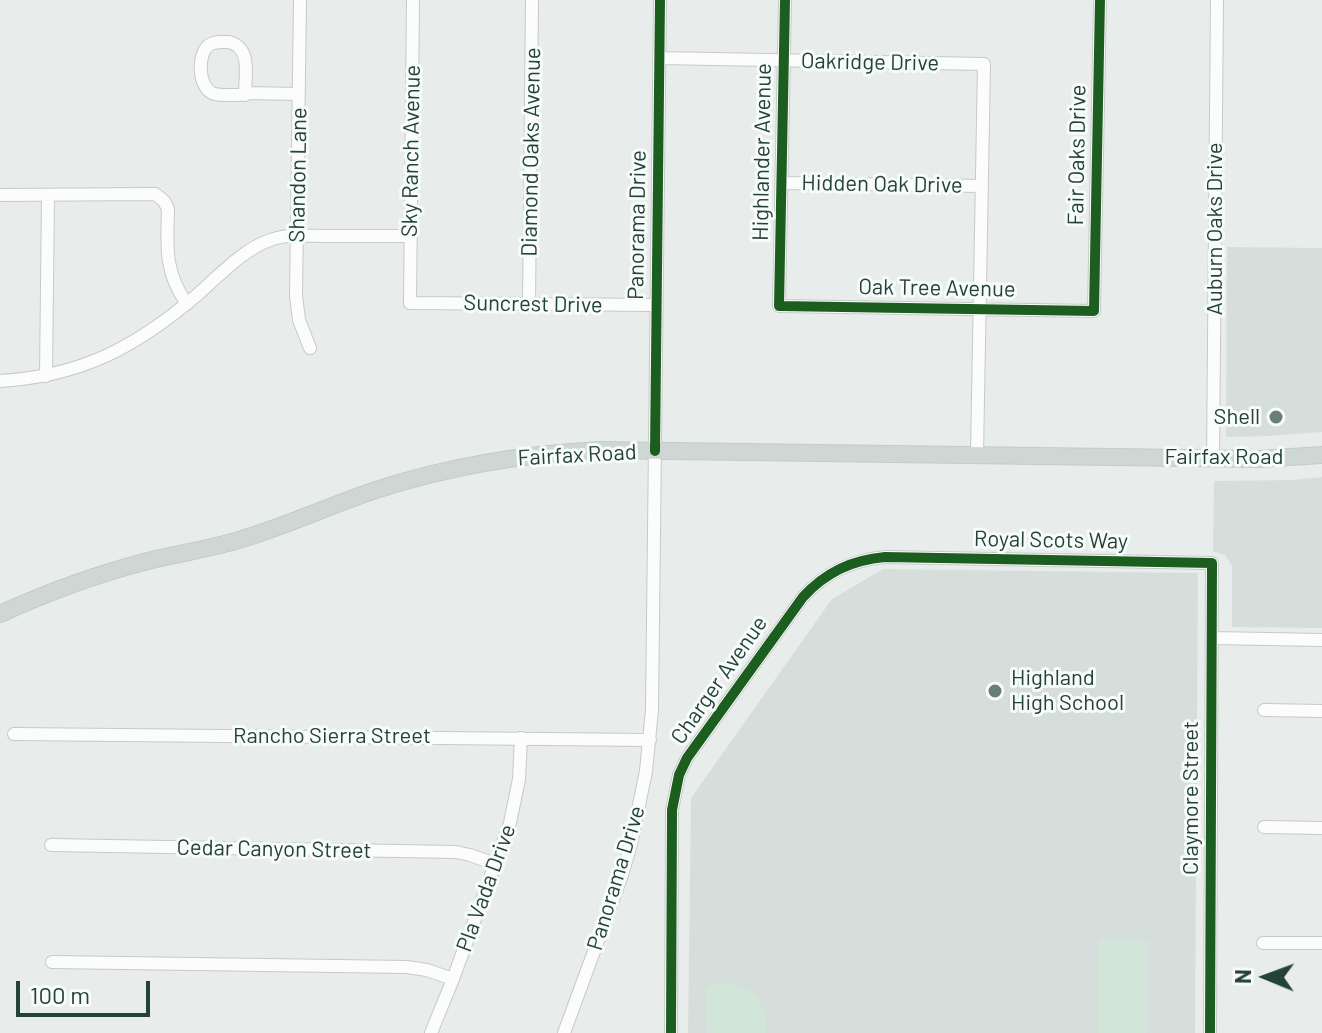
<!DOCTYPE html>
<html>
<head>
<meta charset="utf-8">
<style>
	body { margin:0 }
	#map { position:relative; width:1322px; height:1033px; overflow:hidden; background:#e8edeb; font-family:Barlow,sans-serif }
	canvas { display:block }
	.north { position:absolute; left:1226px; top:937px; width:80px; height:80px; -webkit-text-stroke:6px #f7fbf9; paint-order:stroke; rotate:271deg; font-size:22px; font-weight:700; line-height:32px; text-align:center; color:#24423a }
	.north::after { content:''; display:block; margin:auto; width:28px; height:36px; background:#24423a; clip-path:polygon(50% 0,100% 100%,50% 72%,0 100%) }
	.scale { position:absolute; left:16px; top:981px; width:134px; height:36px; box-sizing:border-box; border:4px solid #24423a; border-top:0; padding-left:10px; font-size:24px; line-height:28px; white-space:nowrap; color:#24423a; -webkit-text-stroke:6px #f7fbf9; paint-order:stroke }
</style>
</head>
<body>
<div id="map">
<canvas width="1322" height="1033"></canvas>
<div class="north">N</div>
<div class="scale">100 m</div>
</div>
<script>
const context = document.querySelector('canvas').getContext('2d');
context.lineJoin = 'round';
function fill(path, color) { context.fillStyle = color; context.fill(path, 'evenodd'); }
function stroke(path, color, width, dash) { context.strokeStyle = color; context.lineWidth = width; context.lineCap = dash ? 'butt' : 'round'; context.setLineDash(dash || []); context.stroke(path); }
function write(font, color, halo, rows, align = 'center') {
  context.font = font + ' Barlow,sans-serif'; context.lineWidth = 6; context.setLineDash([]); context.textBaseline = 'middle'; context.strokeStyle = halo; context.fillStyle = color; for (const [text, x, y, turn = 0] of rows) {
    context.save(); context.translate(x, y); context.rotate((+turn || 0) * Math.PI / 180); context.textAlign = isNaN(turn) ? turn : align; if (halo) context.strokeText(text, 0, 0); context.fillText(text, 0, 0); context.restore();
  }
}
const built = new Path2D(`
	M1227,247L1322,248V432L1270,436L1226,437Z
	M1322,477V628L1232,627V566L1225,555L1213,551L1214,481L1292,480Z
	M883,569L1198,573L1195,1033H688L691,798L832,599Z`);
const green = new Path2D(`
	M1099,940L1148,941L1147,1033H1098Z
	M730,983C755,988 769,1008 765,1033H707L706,989L717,984Z`);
const minor = new Path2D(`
	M300,0L296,296L299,320L310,348
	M413,0L410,303L657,305
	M785,0L779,306L1094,311L1100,0
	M229,42C252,48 245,75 245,95C235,94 221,97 212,93C198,86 197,54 209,45C215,41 222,42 229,42Z
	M659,58L984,64L977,454
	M245,93L299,94
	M782,183L982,186
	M0,195L155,194L164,201L168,209C167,246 164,272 187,304
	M529,304L532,0
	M46,376L48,195
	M0,381C82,376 136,347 197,295C219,276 242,250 270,240C290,233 311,236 331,236C357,236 384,236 410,236
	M1213,458L1217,0
	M1212,638L1322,640
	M1264,710L1322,711
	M14,734L650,740
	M1264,827L1322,828
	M51,845L456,852L470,855L495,864
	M1263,943H1322
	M52,962L407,967L427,970L453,979
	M431,1033L453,979L510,823L519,779L521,738
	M564,1033L622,875L631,844L646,771L652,710L660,0
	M671,1033L672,810L679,775L687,758L803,597C826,572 852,560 885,557L1212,563L1210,1033`);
const major = new Path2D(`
	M0,614C48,592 97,574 148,561C179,553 211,549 242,539C289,525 333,504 379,489C451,466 524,454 599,450L1259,459L1322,455`);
const cycleway = new Path2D(`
	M785,0L779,306L1094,311L1100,0
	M655,451L660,0
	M671,1033L672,810L679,775L687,758L803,597C826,572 852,560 885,557L1212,563L1210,1033`);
const markers = [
	[1276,417,8,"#697e78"],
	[995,691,8,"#697e78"]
];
const streetNames = [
	["Oakridge Drive",870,62,1],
	["Sky Ranch Avenue",411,151,-89],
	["Diamond Oaks Avenue",531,152,-89],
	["Highlander Avenue",762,152,-89],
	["Fair Oaks Drive",1077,155,-89],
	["Shandon Lane",298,175,-89],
	["Hidden Oak Drive",882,184,1],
	["Panorama Drive",637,225,-89],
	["Auburn Oaks Drive",1215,229,-90],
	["Oak Tree Avenue",937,288,1],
	["Suncrest Drive",533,304,1],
	["Fairfax Road",577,455,-3],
	["Fairfax Road",1224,457],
	["Royal Scots Way",1051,540,1],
	["Charger Avenue",719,680,-55],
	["Rancho Sierra Street",332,736],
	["Claymore Street",1191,798,-90],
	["Cedar Canyon Street",274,849,1],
	["Panorama Drive",616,878,-73],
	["Pla Vada Drive",486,888,-70]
];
const poiNames = [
	["Shell",1260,417],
	["Highland",1011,678,"left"],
	["High School",1011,703,"left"]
];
fill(built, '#d6dedb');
fill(green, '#d1e6d8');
stroke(minor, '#c5cac8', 14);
stroke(major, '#c3ccc9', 18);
stroke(minor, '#fcfcfc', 12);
stroke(major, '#cfd7d5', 16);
stroke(cycleway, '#1b5e20', 10);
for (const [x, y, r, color] of markers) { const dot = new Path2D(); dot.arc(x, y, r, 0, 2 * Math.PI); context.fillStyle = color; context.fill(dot); stroke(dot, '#f7fbf9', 3); }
write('22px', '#24423a', '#f7fbf9', streetNames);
write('22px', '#24423a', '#f7fbf9', poiNames, 'right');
</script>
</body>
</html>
